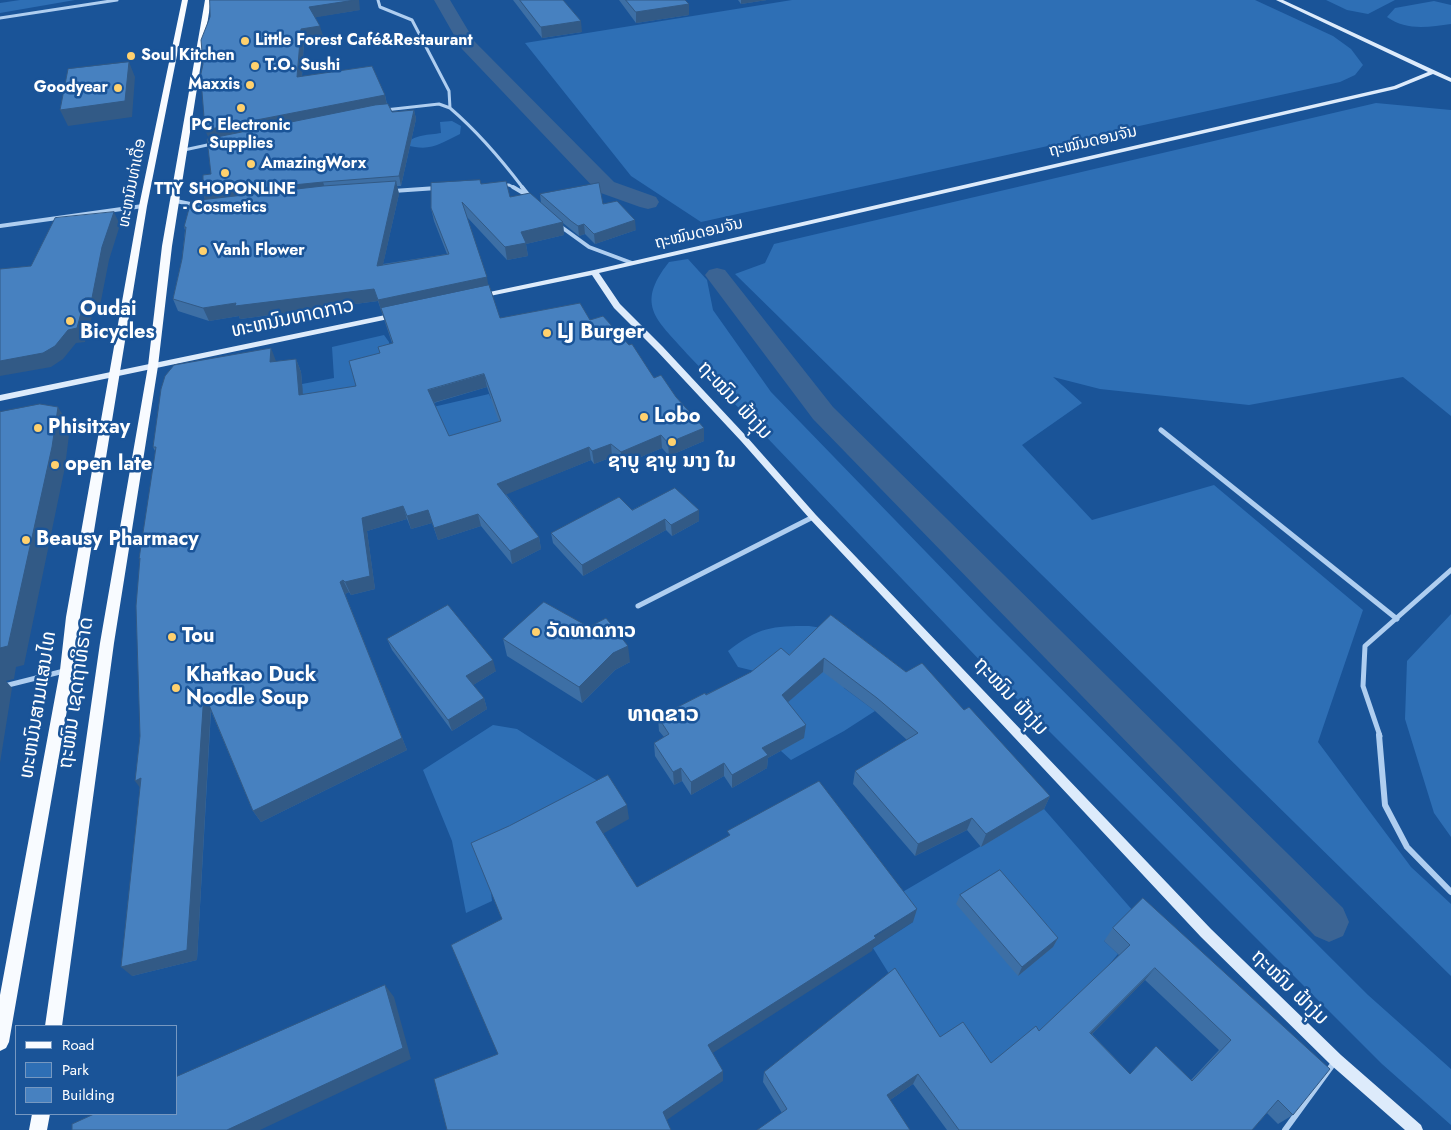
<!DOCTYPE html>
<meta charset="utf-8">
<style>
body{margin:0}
#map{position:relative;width:1451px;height:1130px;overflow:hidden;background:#1a5498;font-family:Jost,sans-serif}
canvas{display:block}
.legend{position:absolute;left:15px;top:1025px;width:162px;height:90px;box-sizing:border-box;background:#1a5498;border:1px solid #7698c1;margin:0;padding:6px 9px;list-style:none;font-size:15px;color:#fff}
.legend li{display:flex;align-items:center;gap:10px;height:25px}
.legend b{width:25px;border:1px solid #7698c1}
</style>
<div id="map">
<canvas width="1451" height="1130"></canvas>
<ul class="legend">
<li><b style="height:6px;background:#f8fbff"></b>Road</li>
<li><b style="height:14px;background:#2e6fb5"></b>Park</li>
<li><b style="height:14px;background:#4781c0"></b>Building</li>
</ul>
</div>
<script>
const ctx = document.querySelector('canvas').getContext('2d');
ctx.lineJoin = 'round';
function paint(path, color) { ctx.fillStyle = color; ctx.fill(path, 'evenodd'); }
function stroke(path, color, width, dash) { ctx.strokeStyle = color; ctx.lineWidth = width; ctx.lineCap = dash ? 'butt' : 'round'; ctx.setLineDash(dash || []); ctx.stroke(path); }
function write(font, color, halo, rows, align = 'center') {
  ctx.font = font + ' Jost,"Noto Sans Lao",sans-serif'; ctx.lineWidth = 5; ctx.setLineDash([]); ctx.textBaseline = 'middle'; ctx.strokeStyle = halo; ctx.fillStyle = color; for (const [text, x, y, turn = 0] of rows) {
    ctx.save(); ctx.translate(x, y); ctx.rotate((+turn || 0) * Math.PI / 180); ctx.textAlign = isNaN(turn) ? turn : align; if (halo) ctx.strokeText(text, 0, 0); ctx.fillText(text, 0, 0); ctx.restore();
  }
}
const green = new Path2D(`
 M20 0H75L0 13V3Z
 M792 0H1255L1333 36 1351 49 1363 65 1355 75 1340 82 701 222 631 176 525 43Z
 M1326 0H1395L1368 14 1347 10Z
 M1434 1 1451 5V24C1429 27 1406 31 1387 17L1395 8Z
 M1376 103 1451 110V416L1403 377 1249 405 1100 389 1053 377 1082 403 1022 445 1092 520 1214 485 1363 610 1318 742 1411 867 1451 904V976L735 274 765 263 774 244Z
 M452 121 461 126 460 134C439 144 431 152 406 145 413 134 430 135 441 133L440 122Z
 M688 259 707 280 713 310 771 392 989 617 1368 995 1451 1069V1125L1382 1064 1011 693 690 357C659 321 633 307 669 262Z
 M384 335 389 342 390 357 357 389 304 402 302 384 334 378 332 347Z
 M489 394 491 399 541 419 443 441 433 407Z
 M1451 614V837L1434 813 1405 719 1407 661Z
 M809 626 829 629 844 688 875 711 844 731 791 760 781 751 786 704 808 684 738 667 728 651C759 627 772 626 809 626Z
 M493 725 517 729 610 789 477 857 491 892 492 901 466 913 452 841 423 770Z
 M1044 809 1134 912 1104 941 1118 954 1093 984 1047 1028 984 1073 935 1048 873 948 913 922 894 897Z`);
const canal = new Path2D(`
 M434 0H450L475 42 614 182 656 197 659 202 656 207 648 209 640 207 598 192 462 49Z
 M717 268 725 270 833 407 1343 908 1349 922 1343 936 1329 942 1315 936 813 419 705 275 709 270Z`);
const streetFar3 = new Path2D(`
 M378 0 380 7 412 20 449 91 450 108C478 132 501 159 523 188
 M0 18 117 0
 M385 110 439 104 450 108
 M184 150 212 144
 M500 185H509L515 188
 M432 188H437`);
const streetFar2 = new Path2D(`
 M513 187 525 194
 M522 187 530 197
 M393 191 437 188
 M176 201 195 205
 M0 226 143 206
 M560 226 589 247 632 263`);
const streetFar1 = new Path2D(`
 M1161 430 1397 619
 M638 606 813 517
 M0 687 64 671
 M1380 736 1363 686 1365 646 1451 570`);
const street = new Path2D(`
 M1379 735 1385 805 1407 847 1451 892
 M1285 1130 1336 1060`);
const secondary = new Path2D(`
 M1276 0H1283L1451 78V82L1433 74 1396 89 599 273 620 304 663 347 747 437 816 515 1211 929 1341 1055 1421 1125 1423 1130H1405L1331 1065 1201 937 810 519 741 441 657 351 614 308 592 275 480 298 476 296 480 294 594 270 1394 86 1428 72Z
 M395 313 399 315 398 317 0 401V395Z`);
const primary = new Path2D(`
 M182 0H188L147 206 80 617 74 670 9 1042 6 1048 0 1051V995L60 670 66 617 139 206Z
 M205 0H211L172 246 158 366 114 643 62 1026H45L100 643 148 366 162 246Z
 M32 1114H50L47 1130H29Z`);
const wall = new Path2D(`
 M513 0H563L582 32 542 38Z
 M619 0H685L689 15 636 23Z
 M738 0H767L741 4Z
 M360 10 315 17 323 36 304 40 302 77 385 95 387 104 392 112 414 110 416 119 401 186H397L399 194 383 264 447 254 434 221 431 208 481 184 510 197 541 203 540 194 603 204 636 230 595 244 585 234 579 236 563 223 564 235 526 244 528 256 507 260 467 217 488 286 500 318 590 320 676 397 704 428V441L669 456 662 448 622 465 612 457 594 464 591 460 506 494 539 537 541 549 512 564 481 526 438 540 432 523 411 529 407 519 367 531 375 589 351 595 349 592 345 594 407 750 261 822 253 811 211 711 197 960 132 976 140 788V736L155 451 153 447 276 361V362L296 359 301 372 303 394 356 386 380 353 392 343 378 301 240 319 239 316 209 321 178 311 173 299 182 259 185 230 184 227 205 199 203 194 211 174 203 64 210 17ZM487 387 499 422 449 436 434 403Z
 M632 510H699V521L672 536 666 530 583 576 553 543 551 533Z
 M831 615 906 672 964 710 1050 796 1044 809 981 847 967 830 915 856 853 784 855 771 907 740 875 711 823 672 788 702 804 738 768 758 767 768 732 788 724 776 691 795 682 781 674 785 655 756 654 743 664 737 659 731 658 717 789 655Z
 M387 639 496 671 473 685 484 698 487 709 452 731 392 650Z
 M503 639 630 662 615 670 582 703 507 656Z
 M960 895 1058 938 1053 947 1018 976 956 904Z
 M1143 898 1293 1115 1278 1124 1267 1113 1252 1130H947L913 1084 890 1100 782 1113 763 1082 764 1072 940 1037 991 1063 1039 1031 1119 955 1104 941 1113 928ZM1145 980 1219 1050 1191 1080 1130 1074 1092 1034Z`);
const shadedWall = new Path2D(`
 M355 0H359L360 10 312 18 309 7Z
 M741 0H767L741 4Z
 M689 4V15L636 23V12Z
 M581 21 582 32 542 38 541 27Z
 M320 26 323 36 304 40 301 89 297 77 301 29Z
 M129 62 135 77 132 117 68 126 60 110Z
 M385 95 387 106 210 141 205 130Z
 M414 110 416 119 401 186 399 176Z
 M396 181 399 194 380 278 377 266Z
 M323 182 326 191 207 204 203 194Z
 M114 212 120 225 109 260 99 311 93 312 85 342 76 343 63 359 51 367 0 376V361L85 298Z
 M635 220 636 230 595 244 594 234Z
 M563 222 564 235 526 244 528 256 507 260 505 247 521 232Z
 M584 224 585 234 579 236 578 226Z
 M487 277 489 290 382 313 378 300Z
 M374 289 378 301 240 319 239 316 209 321 203 308 236 303Z
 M271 348 276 361V375L270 362Z
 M296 359 301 372 304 408 299 395Z
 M484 374 487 387 432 403 428 390Z
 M58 407 70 427 65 467 24 665 16 667 14 679 6 681 12 688 0 763V649Z
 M704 428V441L669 456 668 443Z
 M661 435 662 448 622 465 621 452Z
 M611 444 612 457 594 464 592 451Z
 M589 447 591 460 500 497 497 484Z
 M403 506 407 519 367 531 375 589 351 595 345 582 362 518Z
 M428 510 432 523 411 529 407 516Z
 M699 510V521L672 536 671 525Z
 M478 514 481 526 438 540 434 528Z
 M665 519 666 530 583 576 582 565Z
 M539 537 541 549 512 564 510 551Z
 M343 580 349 592 345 594 407 750 261 822 253 811 340 582Z
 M628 646 630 662 615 670 582 703 579 687 613 653Z
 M824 658 823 672 781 708 782 695Z
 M493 660 496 671 470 687 466 676Z
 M204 693 211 705 197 960 132 976 121 967Z
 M484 698 487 709 452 731 448 720Z
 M806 725 804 738 768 758 767 768 732 788V775L762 748Z
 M724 763V776L691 795V782Z
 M681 768 682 781 674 785 673 772Z
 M141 778 144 793 135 781Z
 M1050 796 1044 809 981 847 986 834Z
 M627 805 629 819 599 836 596 822Z
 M972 818 967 830 915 856 918 844Z
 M917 909 913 922 873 948 872 951 708 1056V1045Z
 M1058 938 1053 947 1018 976 1022 967Z
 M1155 968 1145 980 1082 1044 1090 1033Z
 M385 985 394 997 411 1059 260 1130H227Z
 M723 1071V1081L664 1122 663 1112Z
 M918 1074 913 1084 883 1105 887 1095Z`);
const building = new Path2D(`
 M210 0H355L309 7 320 26 301 29 297 77 372 66 385 95 205 130 202 92 199 83 203 64 201 40 210 17Z
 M520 0H563L581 21 541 27Z
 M626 0H685L689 4 636 12Z
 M129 62 125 101 60 110 68 69Z
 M388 104 392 112 414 110 399 176 323 182 203 194V175L211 174 207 139 375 105Z
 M480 180 481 184 506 181 510 197 530 193 563 222 521 232 526 243 505 247 462 202 487 277 378 300 374 289 235 306 236 303 203 308 173 299 182 259 186 227H184L191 201 323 186 396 181 377 266 449 254 431 208V183Z
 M599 183 603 204 617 201 635 220 594 234 584 224 578 226 571 221 540 194Z
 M114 212 102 247 92 298H85L77 328 68 330 55 346 43 353 0 361V269L31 266 55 218Z
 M489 285 500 318 580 303 590 320 603 316 629 345 632 344 654 378 661 375 676 397 704 428 668 443 661 435 621 452 611 444 592 451 589 447 497 484 539 537 510 551 478 514 434 528 428 510 407 516 403 506 362 518 370 576 345 582 343 580 340 582 402 738 253 811 204 693 187 950 121 967 141 778 135 781 140 736 136 606 140 558 139 559 156 447H153L161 389 165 376 174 365 271 348 270 362 296 359 299 395 356 386 349 361 380 353 378 347 393 343 381 308ZM484 374 501 421 449 436 428 390Z
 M40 404 58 407 52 447 8 646 0 648V649V412Z
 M675 488 699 510 671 525 665 519 582 565 551 533 619 497 632 510Z
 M544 602 589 627 606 618 628 646 613 653 579 687 503 639Z
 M448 605 493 660 466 676 484 698 448 720 387 639Z
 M831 615 906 672 922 663 964 710 969 707 1050 796 986 834 972 818 918 844 855 771 918 733 877 698 824 658 782 695 806 725 762 748 768 755 732 775 724 763 691 782 681 768 673 772 654 743 669 734 658 717 705 693 706 695 751 672 781 648 789 655Z
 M608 775 627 805 596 822 637 887 730 835 727 831 819 781 917 909 874 936 876 938 708 1045 723 1071 663 1112 671 1130H447L434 1079 498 1054 451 945 502 919 471 843 509 826Z
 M1000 870 1058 938 1022 967 960 895Z
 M1143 898 1330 1069 1293 1115 1278 1100 1252 1130H959L918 1074 887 1095 910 1130H757L787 1109 764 1072 895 968 940 1037 963 1022 991 1063 1036 1026 1039 1031 1130 945 1113 928ZM1155 968 1231 1040 1192 1081 1156 1046 1130 1074 1090 1033Z
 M385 985 403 1048 227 1130H72V1124L94 1114H176V1077Z`);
const markers = [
 [245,41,5,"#ffd16e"],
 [131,56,5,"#ffd16e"],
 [255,66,5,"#ffd16e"],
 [250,85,5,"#ffd16e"],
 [118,88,5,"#ffd16e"],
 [241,108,5,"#ffd16e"],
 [251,164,5,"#ffd16e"],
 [225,173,5,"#ffd16e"],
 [203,251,5,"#ffd16e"],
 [70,321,5,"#ffd16e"],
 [547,333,5,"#ffd16e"],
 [644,417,5,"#ffd16e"],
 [38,428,5,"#ffd16e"],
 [672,442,5,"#ffd16e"],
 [55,465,5,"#ffd16e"],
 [26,540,5,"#ffd16e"],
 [536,632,5,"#ffd16e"],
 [172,637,5,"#ffd16e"],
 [176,688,5,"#ffd16e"]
];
const farPoinames = [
 ["Little Forest Café&Restaurant",255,41],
 ["Soul Kitchen",141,56],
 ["T.O. Sushi",265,66],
 ["Maxxis",240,85,"right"],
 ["Goodyear",108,88,"right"],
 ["PC Electronic",241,126,"center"],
 ["Supplies",241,144,"center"],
 ["AmazingWorx",261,164],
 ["TTY SHOPONLINE",225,190,"center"],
 ["- Cosmetics",225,208,"center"],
 ["Vanh Flower",213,251]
];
const farStreetnames = [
 ["ຖະໝົນດອນຈັນ",1093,142,-13],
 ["ທະຫນົນທ່າເດື່ອ",133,183,-79],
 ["ຖະໝົນດອນຈັນ",699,234,-13]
];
const poiNames = [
 ["Oudai",80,310],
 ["Bicycles",80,333],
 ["LJ Burger",557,333],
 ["Lobo",654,417],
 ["Phisitxay",48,428],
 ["ຊາບູ ຊາບູ ນາງ ໃນ",672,462,"center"],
 ["open late",65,465],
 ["Beausy Pharmacy",36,540],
 ["ວັດທາດກາວ",546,632],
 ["Tou",182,637],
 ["Khatkao Duck",186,676],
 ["Noodle Soup",186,699]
];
const streetNames = [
 ["ທະຫນົນທາດກາວ",293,319,-12],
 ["ຖະໝົນ ຟ້າງຸ່ມ",734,401,47],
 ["ຖະໜົນ ເຊດຖາທິຣາດ",77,693,-82],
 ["ຖະໝົນ ຟ້າງຸ່ມ",1010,697,47],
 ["ທະຫນົນສາມແສນໄທ",39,705,-81],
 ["ຖະໝົນ ຟ້າງຸ່ມ",1289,988,44]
];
const quarterNames = [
 ["ທາດຂາວ",663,716]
];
paint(green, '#2e6fb5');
paint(canal, '#3b6494');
stroke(streetFar3, '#afcef0', 3);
stroke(streetFar2, '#afcef0', 4);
stroke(streetFar1, '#afcef0', 5);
stroke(street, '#afcef0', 6);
paint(secondary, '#ddebfb');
paint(primary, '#f8fbff');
paint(wall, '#3d6fa5');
paint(shadedWall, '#325a86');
paint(building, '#4781c0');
stroke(building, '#325a86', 1);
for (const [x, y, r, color] of markers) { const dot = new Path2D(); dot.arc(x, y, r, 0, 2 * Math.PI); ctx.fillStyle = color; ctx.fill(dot); stroke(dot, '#1a5498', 2); }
write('bold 16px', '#fff', '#1a5498', farPoinames, 'left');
write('16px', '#fff', '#1a5498', farStreetnames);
write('bold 20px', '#fff', '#1a5498', poiNames, 'left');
write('20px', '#fff', '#1a5498', streetNames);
write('bold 22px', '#fff', '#1a5498', quarterNames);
</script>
